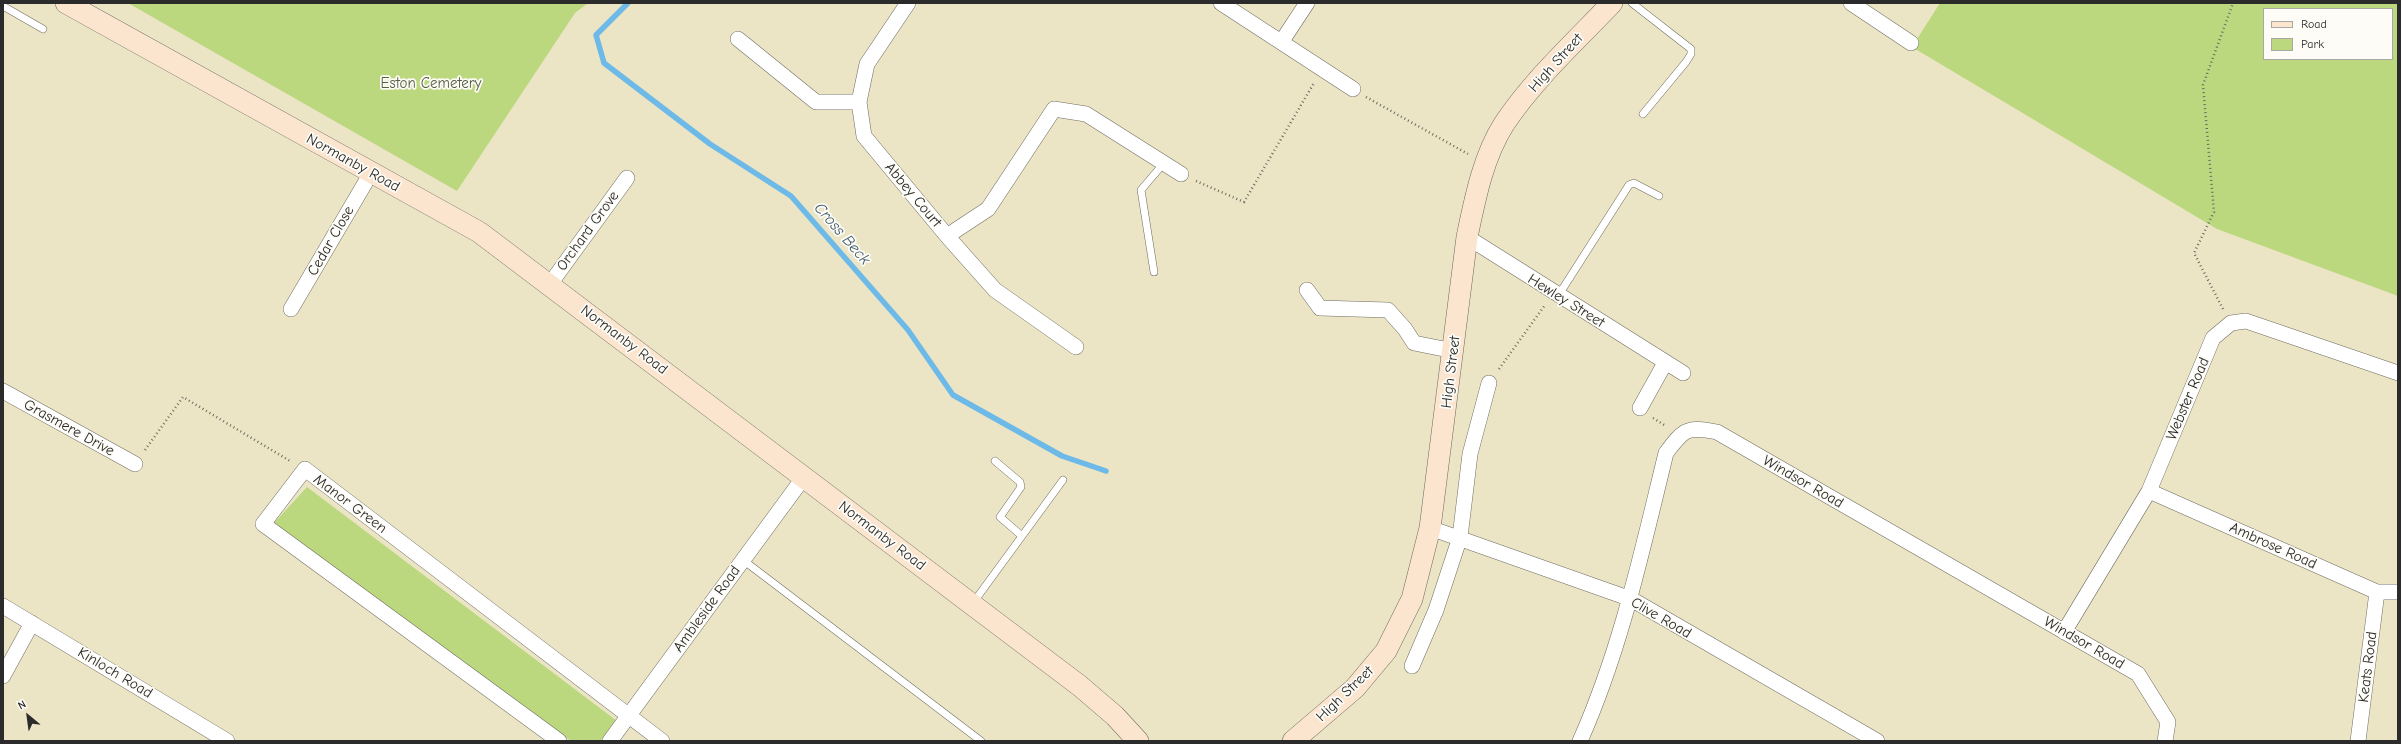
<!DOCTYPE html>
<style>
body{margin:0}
#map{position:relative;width:2401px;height:744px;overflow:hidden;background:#ebe5c6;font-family:"Comic Neue",sans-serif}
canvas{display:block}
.frame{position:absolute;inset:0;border:4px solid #2b2b2b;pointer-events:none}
.legend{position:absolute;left:2263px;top:8px;width:130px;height:52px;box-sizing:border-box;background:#fdfcf7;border:1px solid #a9a8a5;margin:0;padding:5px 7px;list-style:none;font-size:12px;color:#2b2b2b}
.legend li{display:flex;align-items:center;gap:8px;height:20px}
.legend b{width:20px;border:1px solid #a9a8a5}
.north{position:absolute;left:8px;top:696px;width:40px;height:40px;-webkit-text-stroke:3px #fdfcf7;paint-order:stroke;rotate:331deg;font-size:11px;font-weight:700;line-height:16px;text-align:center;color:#2b2b2b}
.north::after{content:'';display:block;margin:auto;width:14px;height:18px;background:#2b2b2b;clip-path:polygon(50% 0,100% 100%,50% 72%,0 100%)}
</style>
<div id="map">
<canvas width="2401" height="744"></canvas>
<div class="frame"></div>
<ul class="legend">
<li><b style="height:5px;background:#fbe5cf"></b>Road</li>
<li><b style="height:11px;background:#bbd87e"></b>Park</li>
</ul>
<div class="north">N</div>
</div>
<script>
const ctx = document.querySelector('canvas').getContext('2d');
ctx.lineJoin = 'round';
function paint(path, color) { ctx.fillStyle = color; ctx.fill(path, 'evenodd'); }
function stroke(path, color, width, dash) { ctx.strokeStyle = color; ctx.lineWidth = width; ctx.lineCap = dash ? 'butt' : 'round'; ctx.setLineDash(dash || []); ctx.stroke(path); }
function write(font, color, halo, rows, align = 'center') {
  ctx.font = font + ' "Comic Neue",sans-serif'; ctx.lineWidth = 3.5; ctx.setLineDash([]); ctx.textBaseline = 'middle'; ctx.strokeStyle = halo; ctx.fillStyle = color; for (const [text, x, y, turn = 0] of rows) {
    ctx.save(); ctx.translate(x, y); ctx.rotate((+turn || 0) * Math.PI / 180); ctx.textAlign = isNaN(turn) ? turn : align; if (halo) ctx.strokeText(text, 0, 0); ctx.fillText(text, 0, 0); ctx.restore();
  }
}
const green = new Path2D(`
 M128 3H588L575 13 457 191Z
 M1940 3H2398V296L2217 229 1912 47ZM2264 9H2392V59H2264Z
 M307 487 617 721 605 741H571L273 524Z`);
const stream = new Path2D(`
 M628 3 596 35 604 63 710 144 791 196 908 330 953 395 1062 456 1106 471`);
const path = new Path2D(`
 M1366 97 1468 154
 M1196 181 1244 202 1314 83
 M2223 309 2194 253 2214 212 2203 85 2233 3
 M1499 369 1545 305
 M1653 418 1666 426
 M145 450 183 397 290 461`);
const lane = new Path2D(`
 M1632 3 1691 49V54L1686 62 1643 114
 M3 6 43 29
 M1154 272 1141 190 1164 163
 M1558 296 1629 185 1634 183 1659 196
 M1022 536 1063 480
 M743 560 981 741
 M973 603 1022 536 1000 517 1021 487 1020 482 995 461`);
const street = new Path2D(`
 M908 3 867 64 859 102 864 136 947 236 988 209 1054 109 1086 114 1181 174
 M1221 3 1353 89
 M1851 3 1911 43
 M738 39 816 102H859
 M1282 41 1307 3
 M947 236 995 290 1076 347
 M1467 237 1683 373
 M550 284 627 178
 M1307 290 1320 308 1388 310 1405 329 1414 343 1454 351
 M291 309 371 173
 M3 391 135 464
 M1640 408 1665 363
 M2149 491 2377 592H2398
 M1430 528 1631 599 1877 741
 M3 606 227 741
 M2064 632 2149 491 2213 338 2231 323 2246 321 2398 373
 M1412 666 1436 610 1460 537 1470 454 1489 383
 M3 676 32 623
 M559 741 263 524 305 469 662 741
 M610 741 804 477
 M1580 741C1621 649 1642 551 1666 453 1684 429 1687 426 1717 432L2138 674 2168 722 2165 741
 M2358 741 2377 592`);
const secondary = new Path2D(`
 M66 3 479 232 1080 686 1115 716 1138 741
 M1293 741 1355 688 1386 651 1412 599 1430 528 1467 237C1475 199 1483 157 1504 124 1534 79 1575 42 1612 3`);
const streetNames = [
 ["High Street",1556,63,-48],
 ["Normanby Road",353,163,29],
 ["Abbey Court",913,195,50],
 ["Orchard Grove",588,231,-54],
 ["Cedar Close",331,241,-60],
 ["Hewley Street",1566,301,32],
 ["Normanby Road",624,340,37],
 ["High Street",1451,372,-83],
 ["Webster Road",2188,399,-67],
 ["Grasmere Drive",69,428,29],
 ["Windsor Road",1803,482,30],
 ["Manor Green",350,504,37],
 ["Normanby Road",882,536,37],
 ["Ambrose Road",2273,546,24],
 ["Ambleside Road",707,609,-54],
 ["Clive Road",1661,618,30],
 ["Windsor Road",2084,643,30],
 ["Keats Road",2368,667,-83],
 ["Kinloch Road",115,673,31],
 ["High Street",1345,694,-44]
];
const parkNames = [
 ["Eston Cemetery",431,84]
];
const waterNames = [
 ["Cross Beck",842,234,49]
];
paint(green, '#bbd87e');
stroke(stream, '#6db9e7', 5.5);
stroke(lane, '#6e6c61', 8);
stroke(street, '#6e6c61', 16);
stroke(secondary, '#6e6c61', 22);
stroke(path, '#6e6c61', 2.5, [1, 3]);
stroke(lane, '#fff', 7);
stroke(street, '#fff', 15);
stroke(secondary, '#fbe5cf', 21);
write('15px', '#2b2b2b', '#fdfcf7', streetNames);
write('15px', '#565f44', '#fdfcf7', parkNames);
write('italic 16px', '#425d6d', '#fdfcf7', waterNames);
</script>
